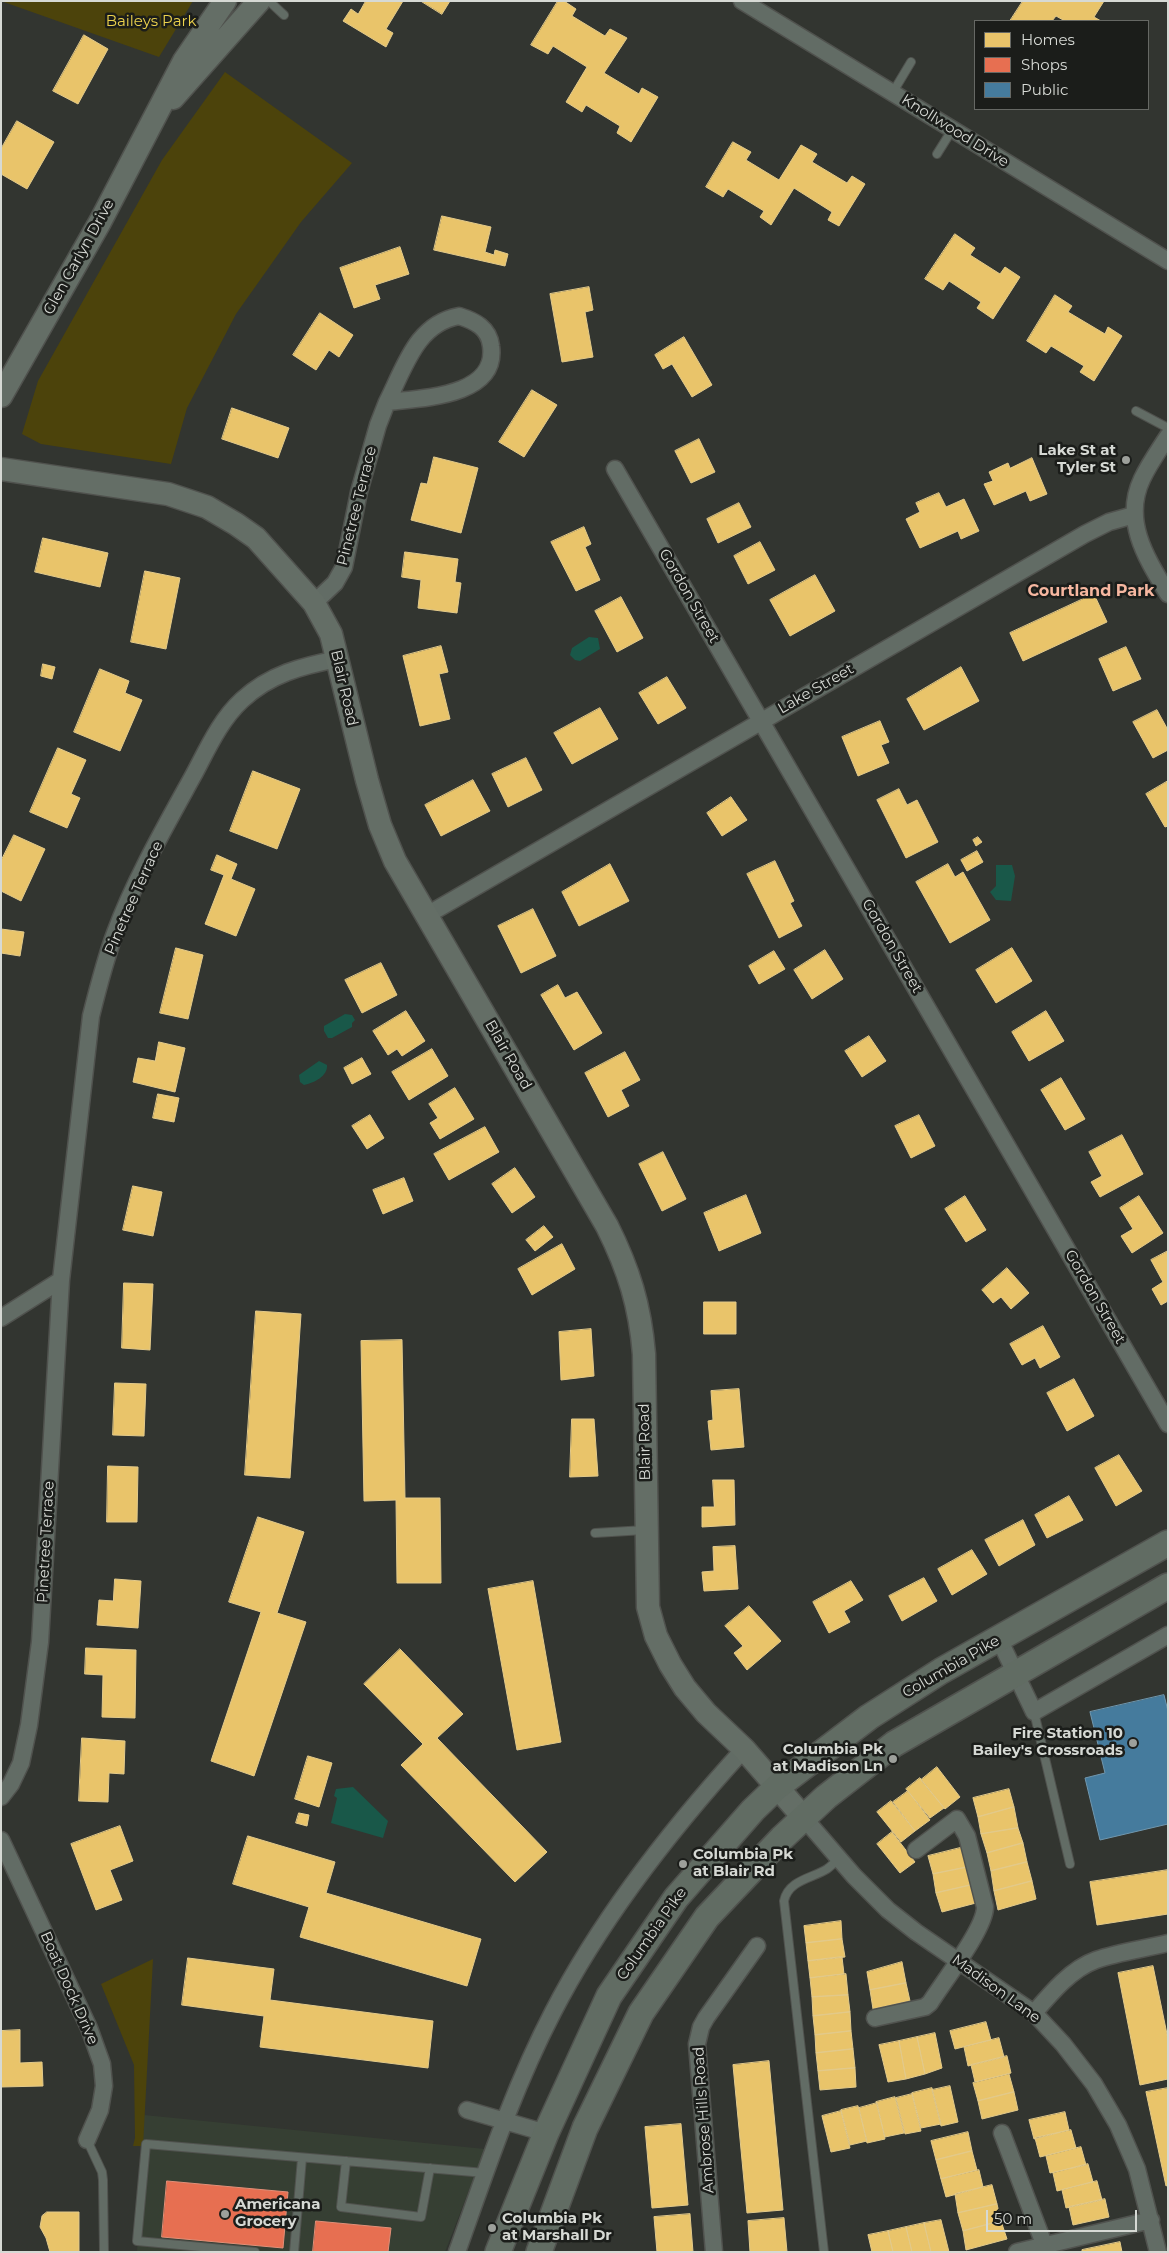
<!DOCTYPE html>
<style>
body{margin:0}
#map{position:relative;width:1169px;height:2253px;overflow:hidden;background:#323530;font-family:Montserrat,sans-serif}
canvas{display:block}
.frame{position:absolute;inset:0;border:2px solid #d6d9d4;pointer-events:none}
.legend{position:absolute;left:974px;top:20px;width:175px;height:90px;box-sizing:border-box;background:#1b1d1a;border:1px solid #666864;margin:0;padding:6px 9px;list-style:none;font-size:15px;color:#d6d9d4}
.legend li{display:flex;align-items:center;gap:10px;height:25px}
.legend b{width:25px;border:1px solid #666864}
.scale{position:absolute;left:986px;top:2210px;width:151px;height:22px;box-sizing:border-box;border:2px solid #d6d9d4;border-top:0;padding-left:6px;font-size:15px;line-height:18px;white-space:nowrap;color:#d6d9d4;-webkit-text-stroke:4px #1b1d1a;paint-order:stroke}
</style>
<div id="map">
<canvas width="1169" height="2253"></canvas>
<div class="frame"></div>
<ul class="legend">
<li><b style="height:14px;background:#e9c46a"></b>Homes</li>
<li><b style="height:14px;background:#e76f51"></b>Shops</li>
<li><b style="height:14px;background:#457b9d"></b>Public</li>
</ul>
<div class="scale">50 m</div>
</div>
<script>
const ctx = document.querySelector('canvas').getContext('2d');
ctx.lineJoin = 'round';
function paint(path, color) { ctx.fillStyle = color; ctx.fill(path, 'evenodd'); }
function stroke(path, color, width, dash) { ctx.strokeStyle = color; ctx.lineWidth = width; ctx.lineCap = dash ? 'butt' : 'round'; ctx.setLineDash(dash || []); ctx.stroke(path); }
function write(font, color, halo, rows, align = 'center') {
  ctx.font = font + ' Montserrat,sans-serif'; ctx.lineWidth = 5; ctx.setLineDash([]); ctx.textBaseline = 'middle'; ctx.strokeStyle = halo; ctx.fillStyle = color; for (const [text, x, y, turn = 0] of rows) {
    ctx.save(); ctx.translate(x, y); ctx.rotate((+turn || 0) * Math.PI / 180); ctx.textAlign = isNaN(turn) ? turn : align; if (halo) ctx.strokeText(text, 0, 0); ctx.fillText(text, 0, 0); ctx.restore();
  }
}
const built = new Path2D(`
 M144 2115 485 2149 445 2252H137Z`);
const green = new Path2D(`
 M1 1H193L159 57Z
 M225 72 352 163 301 222 236 314 187 408 171 464 41 444 22 434 38 381 162 160Z
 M153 1959 143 2146H133L135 2138 134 2065 101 1984Z`);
const water = new Path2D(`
 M589 637 598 638 600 649 580 661 575 660 570 655 572 648Z
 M996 865H1012L1015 876 1011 901 996 900 990 892 996 886Z
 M345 1014 352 1015 355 1020 352 1023V1027L332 1038H328L324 1031V1026Z
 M319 1061 327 1065C328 1076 314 1083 304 1085L300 1082 299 1075Z
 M353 1787 388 1821 383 1838 331 1823 337 1798 334 1796 336 1789Z`);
const homes = new Path2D(`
 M366 1H403L386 29 393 33 386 47 343 21 351 9 358 14Z
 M421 1H450L442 14Z
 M558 1H564L576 9 572 16 605 36 610 29 627 38 604 73 639 94 642 88 658 97 631 142 617 133 620 126 586 105 582 112 566 102 587 67 553 46 548 54 531 45Z
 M1023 1H1104L1094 17 1101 21H1065L1056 16 1052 21H1010Z
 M84 35 108 49 78 104 53 91Z
 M17 121 54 142 27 189 1 174V149Z
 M733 142 751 152 746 160 779 180 801 145 817 154 812 162 847 183 852 176 865 184 839 226 828 220 832 212 794 188 771 225 760 217 764 211 728 189 723 197 706 187Z
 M442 216 491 227 485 252 494 255 495 250 508 254 505 266 434 250Z
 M955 234 975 248 970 255 1000 274 1005 267 1020 277 993 319 977 308 981 302 949 281 943 290 925 279Z
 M400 247 409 274 375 285 380 299 354 308 340 268Z
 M589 287 593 310 585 312 593 357 562 362 550 294Z
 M1055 295 1072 306 1068 312 1105 334 1108 327 1122 336 1094 381 1080 372 1084 366 1051 346 1046 353 1027 341Z
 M320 313 353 335 339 357 329 350 316 370 293 355Z
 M684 337 712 385 692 397 672 364 663 369 655 355Z
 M532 390 557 405 524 457 499 442Z
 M232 408 289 428 278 458 222 439Z
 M699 439 715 472 691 483 675 451Z
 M434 457 478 468 461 533 411 520 421 483 427 484Z
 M1032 458 1047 494 1030 501 1026 491 994 505 984 484 993 481 989 472 1008 463 1010 468Z
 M939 493 946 507 964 499 979 531 961 539 958 531 920 548 906 519 920 512 916 503Z
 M739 503 751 527 718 543 707 519Z
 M584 527 591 544 585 547 600 580 576 591 551 542Z
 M43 538 108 553 100 587 35 572Z
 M760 542 775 570 748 584 734 556Z
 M405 552 458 559 455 582 461 583 457 613 418 608 421 580 402 577Z
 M145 571 180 578 166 649 131 642Z
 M815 575 835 611 790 636 770 600Z
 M1094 594 1107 622 1023 661 1010 633Z
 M621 597 643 638 617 652 595 611Z
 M441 646 448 672 439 674 450 719 420 726 403 656Z
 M1126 647 1141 679 1113 691 1099 659Z
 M43 664 55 667 52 679 41 676Z
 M961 667 979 701 924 730 907 699Z
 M100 669 129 681 125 693 142 700 120 751 74 732Z
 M667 677 686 708 658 724 639 693Z
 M600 708 618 739 572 764 554 733Z
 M1157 710 1168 730V750L1153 758 1133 722Z
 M880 721 889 742 881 745 889 763 858 776 842 737Z
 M58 748 86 760 71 794 80 798 67 828 30 812Z
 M526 758 542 790 508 807 492 774Z
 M253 771 300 789 277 849 230 831Z
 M473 780 490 811 441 836 425 805Z
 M1168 781V826L1165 827 1146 794Z
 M899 789 907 805 917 800 938 842 906 858 877 800Z
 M731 797 747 820 722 836 707 813Z
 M14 835 45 849 21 901 1 891V861Z
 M978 837 982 842 976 846 973 840Z
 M977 851 983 862 967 871 961 860Z
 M217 855 237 864 231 879 255 889 236 936 205 924 224 875 211 870Z
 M775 861 794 901 790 903 802 926 779 938 747 874Z
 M610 864 629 901 579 926 562 892Z
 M948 864 955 877 963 872 990 920 950 943 916 882Z
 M533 909 556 956 521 973 498 926Z
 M1 929 24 932 20 956 1 953Z
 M176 948 203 955 188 1019 160 1013Z
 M1012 948 1032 981 996 1003 976 970Z
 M825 950 843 979 812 999 794 970Z
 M774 951 785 969 759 984 749 966Z
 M381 963 397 995 362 1013 345 980Z
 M558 985 565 998 577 992 602 1033 574 1050 541 995Z
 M406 1011 425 1041 402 1056 397 1049 388 1055 373 1031Z
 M1046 1011 1064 1041 1029 1061 1012 1032Z
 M869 1036 886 1061 862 1077 845 1051Z
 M159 1042 185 1048 175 1092 133 1082 138 1058 155 1061Z
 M432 1049 448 1076 409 1100 392 1072Z
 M625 1052 640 1080 621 1090 629 1106 608 1117 585 1073Z
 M362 1058 371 1074 352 1084 344 1068Z
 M1061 1078 1085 1119 1065 1130 1041 1090Z
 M455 1088 474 1119 440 1139 430 1123 438 1118 429 1104Z
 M158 1094 179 1098 174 1122 153 1118Z
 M370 1115 384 1138 367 1149 352 1126Z
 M919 1115 935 1146 911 1158 895 1126Z
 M485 1127 499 1152 449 1180 434 1154Z
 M1122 1135 1143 1174 1100 1197 1091 1182 1102 1176 1089 1152Z
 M663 1152 686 1199 662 1211 639 1164Z
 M515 1168 535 1197 512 1213 492 1184Z
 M404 1178 413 1201 383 1214 373 1190Z
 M133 1186 162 1192 153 1236 123 1230Z
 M746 1195 761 1233 719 1251 704 1213Z
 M965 1196 986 1230 966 1242 945 1209Z
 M1139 1196 1163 1233 1132 1253 1121 1236 1133 1229 1120 1208Z
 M544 1226 553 1237 535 1251 526 1240Z
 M562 1244 575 1269 532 1295 518 1269Z
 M1168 1251V1301L1161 1305 1152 1289 1163 1282 1151 1260Z
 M1007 1268 1029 1293 1011 1309 1001 1297 993 1303 982 1290Z
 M124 1283 153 1284 150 1350 122 1348Z
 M704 1302H736V1334H704Z
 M256 1311 301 1314 290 1478 245 1475Z
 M1043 1326 1060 1357 1040 1368 1035 1358 1022 1365 1010 1344Z
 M591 1329 594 1376 561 1380 559 1332Z
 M402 1340 405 1498H440L441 1583H397L396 1500 364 1501 361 1341Z
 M1074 1379 1094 1416 1067 1431 1047 1393Z
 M115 1383 146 1384 144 1436 113 1435Z
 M739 1389 744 1447 711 1450 708 1421 713 1420 711 1391Z
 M572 1419H594L598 1476 570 1477Z
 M1119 1455 1142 1491 1116 1506 1095 1468Z
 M108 1466 138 1467 137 1522H107Z
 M713 1480H734L735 1525 702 1527V1507H714Z
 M1069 1496 1083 1520 1047 1538 1035 1515Z
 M258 1517 304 1532 277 1613 306 1622 254 1776 211 1761 261 1612 229 1602Z
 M1023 1520 1035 1545 999 1566 985 1540Z
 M735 1546 738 1589 704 1591 702 1572 714 1571 713 1547Z
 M972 1550 987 1574 952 1595 938 1569Z
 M924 1578 937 1601 902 1621 889 1596Z
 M115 1579 141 1581 138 1628 97 1625 99 1600 113 1601Z
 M533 1581 561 1742 517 1750 488 1589Z
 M851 1581 863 1600 844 1611 850 1622 829 1633 813 1602Z
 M749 1606 781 1641 747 1670 734 1653 743 1646 725 1626Z
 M86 1648 136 1650 135 1718 102 1717 103 1675 85 1674Z
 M400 1649 463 1714 437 1738 547 1852 515 1882 401 1765 423 1744 364 1684Z
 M82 1738 125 1741 124 1774 109 1773 108 1802 79 1801Z
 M308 1756 332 1763 319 1807 295 1799Z
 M937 1767 960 1797 945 1809 921 1780Z
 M920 1778 944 1808 930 1818 906 1789Z
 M1009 1789 1014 1807 978 1817 973 1798Z
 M908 1791 930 1820 915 1831 893 1802Z
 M891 1801 915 1831 901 1842 877 1812Z
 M1014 1807 1018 1828 981 1834 978 1817Z
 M299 1813 309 1815 307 1826 296 1823Z
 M120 1826 133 1861 110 1870 122 1900 96 1910 71 1844Z
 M1018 1828 1023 1843 987 1853 981 1834Z
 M892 1832 915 1862 900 1873 877 1844Z
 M248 1836 335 1862 326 1893 481 1939 467 1986 300 1937 309 1907 233 1884Z
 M1023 1843 1027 1862 991 1871 987 1853Z
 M964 1847 968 1867 933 1874 928 1856Z
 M1027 1862 1032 1881 994 1891 991 1871Z
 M968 1867 971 1885 936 1893 933 1874Z
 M1168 1870V1914L1097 1925 1090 1882Z
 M1032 1881 1036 1899 998 1910 994 1891Z
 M971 1885 976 1903 942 1912 936 1893Z
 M841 1921 842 1939 806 1943 804 1926Z
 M842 1939 845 1957 808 1961 806 1943Z
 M842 1957 844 1974 810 1978 808 1961Z
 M188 1958 274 1969 270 2000 433 2021 428 2068 260 2047 264 2016 182 2005Z
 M902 1962 906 1983 870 1990 867 1972Z
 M1153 1966 1168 2039V2079L1140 2085 1118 1973Z
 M846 1974 848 1995 812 1997 810 1978Z
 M906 1983 910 2001 873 2009 870 1990Z
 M848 1995 850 2012 813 2016 812 1997Z
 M850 2012 851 2031 815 2035 813 2016Z
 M986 2022 991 2040 955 2049 950 2031Z
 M20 2030V2063L42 2062 43 2086 1 2087V2031Z
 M851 2031 853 2049 816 2053 815 2035Z
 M935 2033 942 2068 925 2074 917 2037Z
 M917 2037 925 2074 906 2079 899 2041Z
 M999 2038 1004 2057 968 2066 964 2047Z
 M899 2041 906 2079 888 2082 879 2045Z
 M853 2049 855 2068 818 2071 816 2053Z
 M1007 2056 1011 2073 975 2082 971 2065Z
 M769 2061 783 2210 747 2213 733 2065Z
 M855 2068 856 2087 820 2090 818 2071Z
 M1009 2074 1014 2092 978 2101 973 2083Z
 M950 2086 958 2122 941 2126 932 2090Z
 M932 2088 941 2124 921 2128 912 2093Z
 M1168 2088V2185L1166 2186 1146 2092Z
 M1014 2092 1018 2110 982 2119 978 2101Z
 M912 2094 921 2131 905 2134 896 2098Z
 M895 2097 904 2133 885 2137 876 2102Z
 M877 2103 885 2139 867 2143 859 2108Z
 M858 2106 867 2141 850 2145 841 2110Z
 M841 2111 850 2148 831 2152 822 2116Z
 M1065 2112 1069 2130 1034 2139 1029 2120Z
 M681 2124 688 2205 652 2208 645 2127Z
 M1071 2130 1076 2148 1040 2157 1035 2138Z
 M968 2132 972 2151 936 2160 931 2141Z
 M1081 2147 1086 2165 1050 2173 1046 2156Z
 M972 2151 977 2170 941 2179 936 2160Z
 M1088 2164 1093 2182 1057 2191 1053 2173Z
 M979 2170 983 2187 946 2197 941 2179Z
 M1097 2181 1102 2200 1066 2208 1062 2190Z
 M992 2185 997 2204 958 2213 955 2194Z
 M1105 2199 1109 2217 1073 2225 1069 2207Z
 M997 2204 1001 2221 963 2231 958 2213Z
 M47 2212H79V2252H50L46 2238 40 2227 42 2216Z
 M690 2214 693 2252H657L654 2217Z
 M784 2218 787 2252H750L748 2221Z
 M941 2220 949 2252H931L924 2223Z
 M1001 2221 1007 2239 966 2250 963 2231Z
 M924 2223 931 2252H912L906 2227Z
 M906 2227 912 2252H893L888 2231Z
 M888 2231 893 2252H872L868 2235Z
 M1120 2242 1122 2252H1082V2250Z`);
const shops = new Path2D(`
 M167 2181 288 2192 283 2248 162 2237Z
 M316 2221 391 2228 388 2252H313Z`);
const public = new Path2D(`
 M1164 1695 1168 1711V1824L1100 1840 1085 1778 1105 1773 1090 1712Z`);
const lane = new Path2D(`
 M269 1 284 15
 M893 92 911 62
 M937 154 952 130
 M1136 411 1168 428
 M595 1533 645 1530
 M1034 1712 1070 1864
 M87 2140 102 2172 103 2180 104 2252
 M346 2161 341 2207 421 2217 430 2168
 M255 2252 137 2241 146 2144 485 2173
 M294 2252 302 2158
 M824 2252 784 1901C788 1880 813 1878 827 1869 831 1866 835 1862 839 1859`);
const street = new Path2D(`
 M742 1 1168 261
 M459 316C475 321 489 328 491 346 498 397 421 398 387 402 405 367 416 324 459 316Z
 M1168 436C1159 450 1149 464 1142 479 1122 521 1147 559 1168 594
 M615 469 1168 1424
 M314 603 335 583 344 567 359 492 378 425 387 402
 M427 915 1085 534 1109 522 1134 515
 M1 1318 61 1280
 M999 1639 1034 1712 1168 1635
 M1 1797 11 1784 21 1763 29 1725 40 1642 61 1280 91 1016C98 988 105 960 115 933 134 881 166 825 193 776 207 750 220 720 242 700 270 674 302 666 338 659
 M804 1818 854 1876 888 1910 916 1932 1034 2013 1063 2044 1094 2084 1118 2125 1137 2169 1158 2252
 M1 1840 89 2028 102 2064 104 2086 100 2110 87 2140
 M1034 2013C1051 1993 1071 1969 1096 1960 1119 1952 1144 1949 1168 1943
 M875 2018 925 2007 930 2003C943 1982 985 1929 985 1907L967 1836 957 1819 916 1850
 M467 2110 546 2133
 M1002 2133 1047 2252
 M457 2252C486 2171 513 2089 553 2012 602 1917 672 1828 744 1749
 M714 2252 697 2044 701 2027 706 2018 757 1946
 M1017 2252 1151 2220`);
const secondary = new Path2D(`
 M173 98 259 1
 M1 396 100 222 184 61 225 1
 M1 469 168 494 207 507 236 524 256 538 314 603 331 634 367 780 380 825 395 861 607 1226C629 1270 640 1306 644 1354L648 1607 656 1636 670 1664 685 1688 706 1713 744 1749 804 1818`);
const primary = new Path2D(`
 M498 2252 546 2133 609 1996 676 1898 753 1810 777 1787 869 1717 941 1671 1168 1543
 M539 2252 585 2128 641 2013 707 1917 782 1838 826 1797 894 1744 1168 1586`);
const markers = [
 [1126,460,5,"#9da09b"],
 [1133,1743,5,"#9da09b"],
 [893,1759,5,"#9da09b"],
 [683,1864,5,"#9da09b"],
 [225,2214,5,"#9da09b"],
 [492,2228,5,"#9da09b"]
];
const parkNames = [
 ["Baileys Park",151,22]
];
const streetNames = [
 ["Knollwood Drive",955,131,32],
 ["Glen Carlyn Drive",79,257,-61],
 ["Pinetree Terrace",357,506,-76],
 ["Gordon Street",689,596,60],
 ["Blair Road",344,688,77],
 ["Lake Street",816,689,-30],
 ["Pinetree Terrace",134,898,-66],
 ["Gordon Street",892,946,60],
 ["Blair Road",508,1055,60],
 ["Gordon Street",1095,1297,60],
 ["Blair Road",645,1442,-91],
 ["Pinetree Terrace",46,1542,-87],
 ["Columbia Pike",951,1667,-30],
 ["Columbia Pike",652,1934,-55],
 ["Boat Dock Drive",69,1988,66],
 ["Madison Lane",996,1989,36],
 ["Ambrose Hills Road",704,2120,-94]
];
const poiNames = [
 ["Lake St at",1116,451],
 ["Tyler St",1116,468],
 ["Fire Station 10",1123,1734],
 ["Bailey's Crossroads",1123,1751],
 ["Columbia Pk",883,1750],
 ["at Madison Ln",883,1767],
 ["Columbia Pk",693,1855,"left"],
 ["at Blair Rd",693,1872,"left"],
 ["Americana",235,2205,"left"],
 ["Grocery",235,2222,"left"],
 ["Columbia Pk",502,2219,"left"],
 ["at Marshall Dr",502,2236,"left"]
];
const neighbourhoodNames = [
 ["Courtland Park",1091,591]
];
paint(built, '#363f33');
paint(green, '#4c430b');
paint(water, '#195849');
paint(homes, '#e9c46a');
stroke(homes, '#e3ca8a', 1);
paint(shops, '#e76f51');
stroke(shops, '#e28f78', 1);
paint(public, '#457b9d');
stroke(public, '#7097ae', 1);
stroke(lane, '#50524e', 10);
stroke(street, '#50524e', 19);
stroke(secondary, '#50524e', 25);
stroke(primary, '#50524e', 28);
stroke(lane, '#626c65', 8);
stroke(street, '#626c65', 16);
stroke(secondary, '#646e66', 22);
stroke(primary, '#616c63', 25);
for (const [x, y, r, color] of markers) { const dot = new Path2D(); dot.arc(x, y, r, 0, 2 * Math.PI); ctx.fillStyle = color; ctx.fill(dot); stroke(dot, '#1b1d1a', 2); }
write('15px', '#edd34d', '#1b1d1a', parkNames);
write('15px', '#d6d9d4', '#1b1d1a', streetNames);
write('bold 15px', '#d6d9d4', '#1b1d1a', poiNames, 'right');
write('bold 16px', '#f6b7a0', '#1b1d1a', neighbourhoodNames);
</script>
